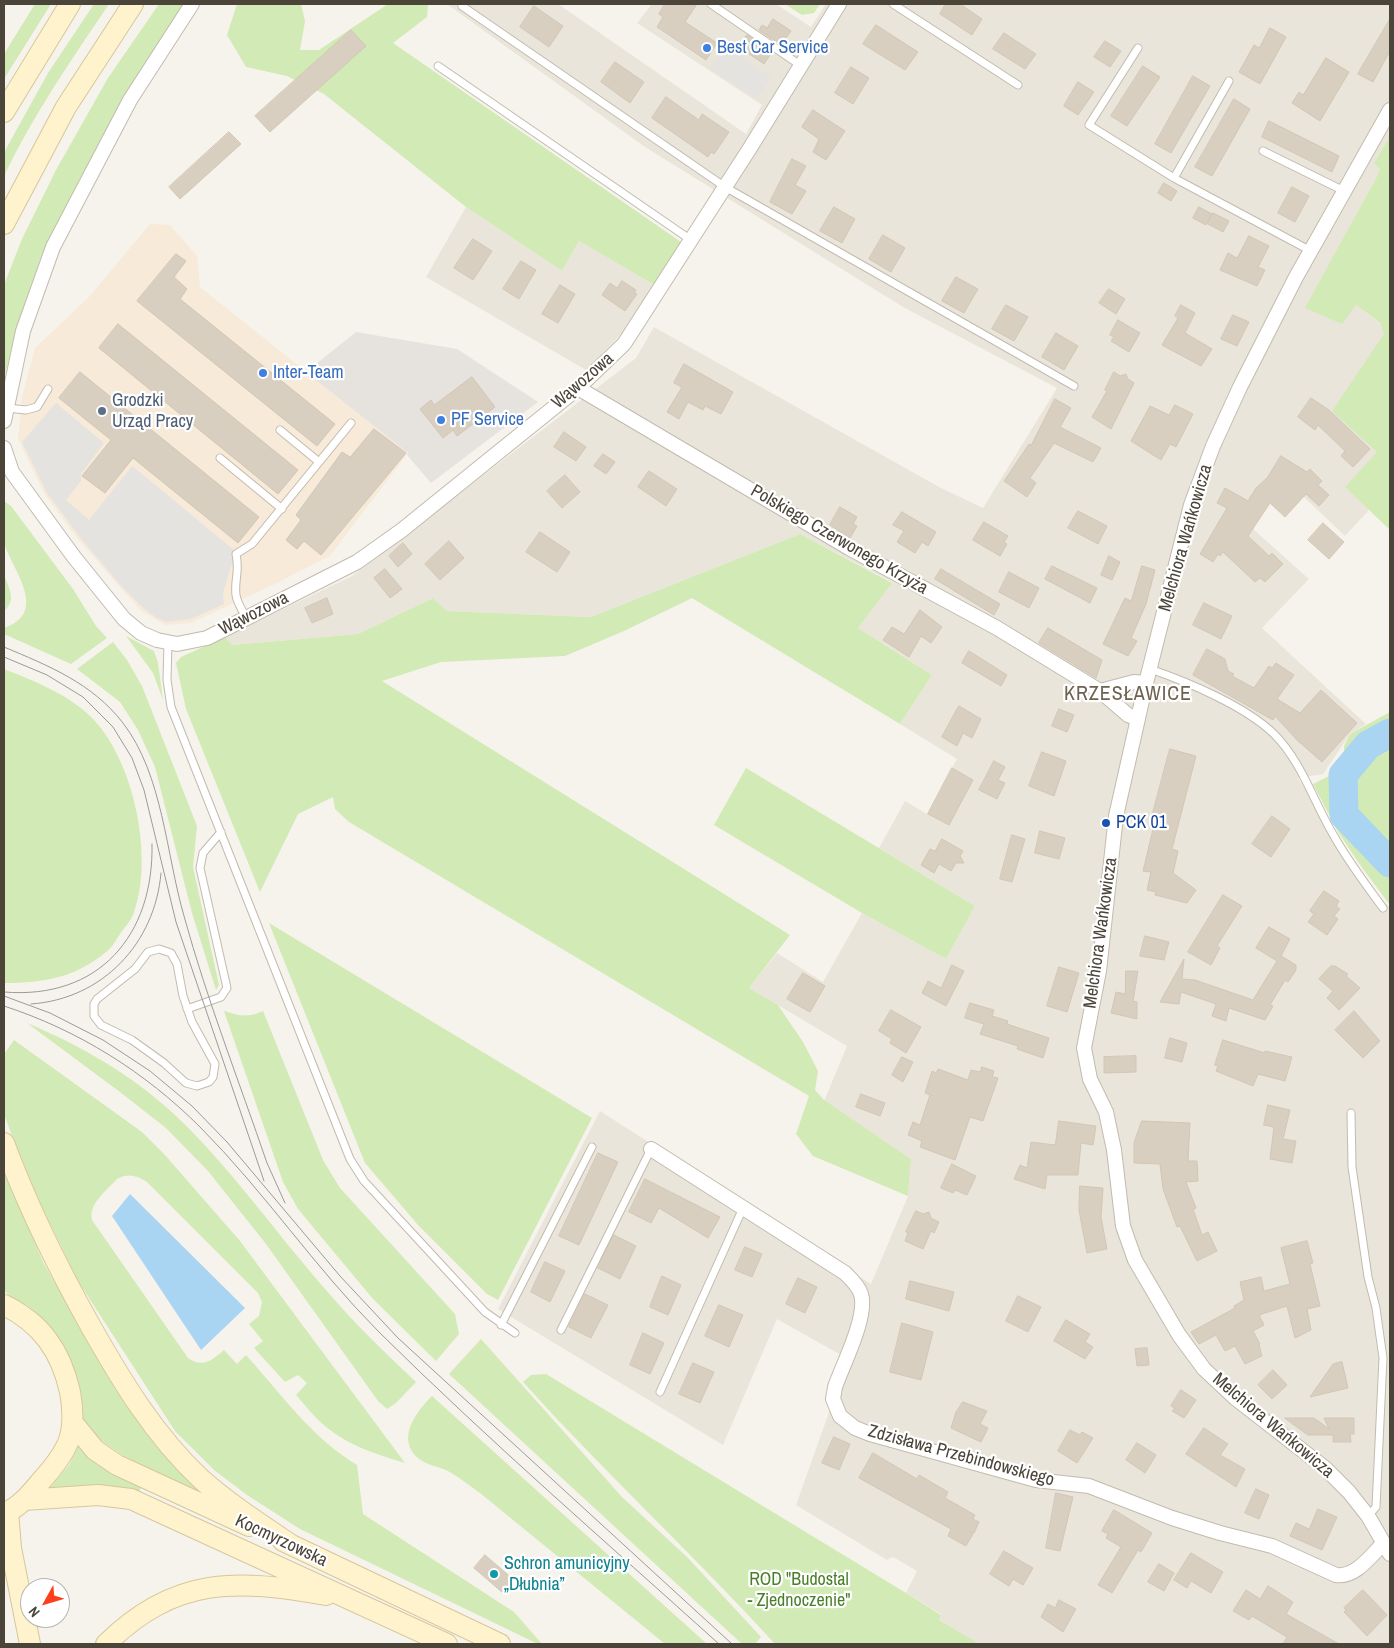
<!DOCTYPE html>
<meta charset="utf-8">
<style>
body{margin:0}
#map{position:relative;width:1394px;height:1648px;overflow:hidden;background:#f6f3ec;font-family:"Archivo Narrow",sans-serif}
canvas{display:block}
.frame{position:absolute;inset:0;border:5px solid #4b4439;pointer-events:none}
.north{position:absolute;left:20px;top:1578px;width:50px;height:50px;box-sizing:border-box;background:#fff;border:1px solid #b7b4b0;border-radius:50%;rotate:231deg;font-size:14px;font-weight:700;line-height:20px;text-align:center;color:#4b4439}
.north::after{content:'';display:block;margin:auto;width:18px;height:22px;background:#fc3f1d;clip-path:polygon(50% 0,100% 100%,50% 72%,0 100%)}
</style>
<div id="map">
<canvas width="1394" height="1648"></canvas>
<div class="frame"></div>
<div class="north">N</div>
</div>
<script>
const ctx = document.querySelector('canvas').getContext('2d');
ctx.lineJoin = 'round';
function paint(path, color) { ctx.fillStyle = color; ctx.fill(path, 'evenodd'); }
function stroke(path, color, width, dash) { ctx.strokeStyle = color; ctx.lineWidth = width; ctx.lineCap = dash ? 'butt' : 'round'; ctx.setLineDash(dash || []); ctx.stroke(path); }
function write(font, color, halo, rows, align = 'center') {
  ctx.font = font + ' "Archivo Narrow",sans-serif'; ctx.lineWidth = 4.5; ctx.setLineDash([]); ctx.textBaseline = 'middle'; ctx.strokeStyle = halo; ctx.fillStyle = color; for (const [text, x, y, turn = 0] of rows) {
    ctx.save(); ctx.translate(x, y); ctx.rotate((+turn || 0) * Math.PI / 180); ctx.textAlign = isNaN(turn) ? turn : align; if (halo) ctx.strokeText(text, 0, 0); ctx.fillText(text, 0, 0); ctx.restore();
  }
}
const residential = new Path2D(`
 M447 4H558L746 134 762 105 637 23 652 4H776L811 27 826 4H1390V136L1374 163 1380 170 1375 180 1306 308 1356 305 1387 329 1377 453 1346 487 1369 510 1345 536 1284 478 1253 529 1309 579 1262 628 1366 724 1350 734 1323 774 1298 778 1354 867 1390 908V1644H980L939 1620 941 1614 906 1593 917 1571 893 1557 887 1560 796 1505 848 1359 777 1319 723 1445 498 1309 600 1111 871 1284 908 1196 911 1159 824 1101 847 1046 749 988 777 953 823 982 862 913 946 959 975 906 879 848 905 801 927 814 957 759 900 724 932 675 858 628 892 582 800 534 591 617 447 611 433 598 358 634 231 645 225 637 352 576 636 358 654 327 939 487 983 508 1057 388 903 307 645 147Z
 M466 207 562 271 579 241 656 286 625 330 586 370 426 277Z`);
const commercial = new Path2D(`
 M150 224 170 225 197 256 200 287 408 453 330 556 275 584 191 623 165 625 141 611 78 539 45 495 18 439 22 397 35 348 88 298Z`);
const industrial = new Path2D(`
 M356 332 457 349 538 402 431 483 407 455 408 453 306 372Z`);
const green = new Path2D(`
 M35 4H51L4 79V54Z
 M94 4H109C72 59 33 115 4 176V153L7 147 48 73Z
 M159 4H184L127 93 77 184 40 259 17 327 4 379V285L22 239 56 170 108 78Z
 M237 4H301L305 21 300 50H319L388 4H428L427 17 393 43 681 242 656 286 579 241 562 271 466 207 324 94 287 76 246 67 227 35Z
 M785 4H820L814 13 802 15Z
 M1390 136V530L1345 487 1377 452 1332 411 1384 334 1380 323 1356 305 1342 324 1305 308 1375 180 1380 170 1374 163Z
 M4 501 11 506 73 589 96 626 107 638 71 664 4 634V628C50 613 12 569 4 543 1 531 4 513 4 501Z
 M800 534 892 583 858 628 932 675 900 724 692 598 624 631 565 656 441 662 382 681 790 935 749 988 778 1005 803 1042 818 1071 815 1090 824 1100 911 1159 908 1196 813 1156 796 1134 809 1096 349 822 335 809 333 797 298 814 260 892 186 709 176 663 181 657 225 637 232 645 358 634 433 598 447 611 591 617Z
 M4 575C9 588 17 600 4 611Z
 M126 636 154 651 158 663 163 700 153 673Z
 M113 642 127 660 142 686 197 826 193 867 219 985 216 990 192 913 155 767 138 730 120 702 77 669Z
 M4 669C34 681 66 693 90 716 134 758 155 859 133 915 130 922 124 928 120 934 116 940 112 948 106 952 75 978 43 983 4 983Z
 M1390 712V905L1363 869 1338 832 1313 784 1337 772 1344 760V746L1350 734Z
 M746 768 975 906 946 959 862 913 714 825Z
 M269 923 592 1118 498 1300 487 1294 418 1225 365 1163Z
 M224 1011C239 1016 248 1018 263 1011L323 1160 340 1188 455 1314 459 1334 436 1361 373 1299 298 1209 283 1182Z
 M27 1023C80 1045 132 1075 175 1115 231 1168 275 1232 326 1290 354 1323 385 1353 416 1382L396 1403 387 1409 378 1401 266 1244 208 1171 166 1128 120 1092Z
 M14 1040 142 1132 165 1155 240 1241 405 1463C376 1454 349 1446 325 1426 314 1417 305 1405 296 1395L307 1383 298 1375 285 1382 254 1348 263 1341 249 1324 259 1316 262 1302 258 1293 147 1182C136 1175 128 1173 117 1179 107 1190 88 1204 92 1220L188 1358C203 1368 211 1361 224 1350L237 1364 246 1355C281 1394 312 1438 357 1465L363 1514 514 1612 542 1644H538L300 1529 247 1495 214 1470 175 1431 78 1281 25 1172 4 1114V1054Z
 M4 1169 43 1262 80 1327 215 1502 124 1456 103 1442 82 1421C82 1378 66 1336 32 1309 24 1301 11 1300 4 1290Z
 M481 1339 622 1497 687 1557 761 1637 755 1644H742L449 1374Z
 M546 1374 906 1593 941 1615 939 1620 980 1644H775C693 1554 604 1472 523 1382L531 1375Z
 M432 1396 707 1644H665L480 1493C470 1486 459 1477 448 1471 439 1467 427 1465 419 1459 395 1439 416 1412 432 1396Z
 M79 1445 142 1485 139 1493C108 1487 80 1485 49 1489L69 1465Z`);
const parking = new Path2D(`
 M724 46 771 77 757 99 710 68Z
 M56 403 104 443 81 474V481L66 500 89 520 132 466 239 554 231 566 223 593 224 604 191 619 167 622 157 618 143 608 122 587 79 536 47 493 22 442Z`);
const water = new Path2D(`
 M130 1194 245 1308 201 1350 112 1216Z`);
const river = new Path2D(`
 M1390 733 1368 745 1343 775 1344 815 1390 863`);
const building = new Path2D(`
 M665 4H697L685 22 717 43 706 60 657 27 663 17 659 14Z
 M946 4H960L982 19 972 35 940 14Z
 M534 6 563 26 549 47 520 27Z
 M773 19 791 31 781 45 759 30 762 25 767 28Z
 M1390 19V51L1373 82 1358 74Z
 M876 25 918 52 905 70 863 44Z
 M1270 28 1286 37 1260 84 1239 72 1254 45 1259 48Z
 M351 30 366 46 270 132 255 116Z
 M1004 33 1036 54 1025 69 993 49Z
 M747 35 772 52 764 64 739 47Z
 M1105 41 1121 51 1110 67 1094 57Z
 M1326 58 1349 72 1320 121 1292 103 1299 92 1303 95Z
 M615 62 644 82 630 103 601 82Z
 M1143 66 1160 77 1127 126 1111 116Z
 M851 67 869 78 853 104 835 93Z
 M1193 76 1210 86 1171 153 1155 144Z
 M1078 82 1094 92 1078 115 1064 106Z
 M666 97 699 120 702 114 729 132 714 154 711 152 708 157 652 118Z
 M1234 99 1250 109 1212 176 1195 167Z
 M813 110 845 131 826 160 813 152 819 139 802 127Z
 M1269 121 1339 156 1332 172 1262 137Z
 M229 132 241 144 180 199 169 187Z
 M792 159 806 166 795 185 806 191 792 214 770 202Z
 M1164 183 1177 191 1171 201 1158 193Z
 M1292 187 1309 196 1295 222 1278 213Z
 M834 207 855 219 842 243 820 231Z
 M1199 207 1212 214 1206 225 1193 218Z
 M1213 213 1229 221 1223 232 1208 224Z
 M883 235 905 248 891 272 869 259Z
 M1249 236 1269 246 1258 267 1265 270 1257 286 1220 270 1228 253 1237 258Z
 M473 239 492 251 473 280 454 268Z
 M176 254 186 261 174 277 187 289 180 299 335 424 317 446 137 301Z
 M521 261 536 270 519 299 503 289Z
 M956 277 978 289 964 313 942 301Z
 M622 281 636 290 634 293 637 294 625 311 602 295 610 283 617 288Z
 M560 285 575 294 558 323 542 314Z
 M1109 289 1125 299 1116 314 1099 303Z
 M1006 305 1028 317 1014 341 992 329Z
 M1181 305 1195 313 1185 333 1212 349 1201 366 1162 345 1178 318 1175 316Z
 M1233 315 1249 322 1237 346 1221 339Z
 M1118 320 1140 333 1129 352 1111 341 1114 337 1110 335Z
 M118 324 298 470 278 494 99 348Z
 M1056 333 1078 346 1064 370 1042 357Z
 M684 364 733 392 721 414 705 406 703 410 688 402 679 419 667 412 682 387 674 383Z
 M80 372 259 517 238 543 133 458 105 493 82 476 111 440 59 398Z
 M1114 372 1120 376 1126 374 1128 379 1134 383 1111 429 1092 417 1107 391 1105 390Z
 M472 377 495 407 457 436 453 430 443 438 420 409 431 400 434 405Z
 M1311 398 1329 410 1370 449 1353 467 1341 456 1345 451 1318 425 1315 430 1298 417Z
 M1055 399 1071 408 1060 427 1101 448 1093 462 1054 443 1030 478 1036 483 1027 497 1004 481 1029 444 1031 445Z
 M1175 405 1193 414 1176 447 1170 444 1161 460 1131 441 1150 406 1169 415Z
 M374 429 406 453 321 555 304 541 297 549 286 540 301 520 296 515 342 452 350 457Z
 M564 432 586 447 576 461 554 447Z
 M603 454 615 462 606 474 594 466Z
 M1281 456 1307 472 1310 469 1322 481 1318 485 1329 495 1319 506 1306 494 1285 517 1270 503 1248 536 1269 556 1272 553 1283 564 1265 582 1260 578 1255 582 1223 552 1220 556 1218 554 1213 562 1200 554 1227 508 1217 503 1225 488 1248 501 1256 488 1267 478Z
 M649 471 677 489 666 506 638 487Z
 M565 475 580 492 562 508 547 491Z
 M840 507 857 517 853 524 857 526 850 538 830 525Z
 M1078 511 1107 526 1098 544 1068 528Z
 M902 512 936 532 928 546 922 542 915 553 897 542 904 531 893 525Z
 M984 522 1008 536 1004 542 1007 544 1000 556 973 540Z
 M1323 523 1344 542 1329 559 1308 540Z
 M540 532 570 552 557 572 526 552Z
 M449 541 464 558 440 580 425 564Z
 M403 543 412 554 398 567 389 556Z
 M1109 556 1120 562 1112 580 1101 575Z
 M1052 566 1097 588 1090 603 1045 579Z
 M1142 566 1155 570 1146 604 1131 638 1137 641 1128 656 1103 644 1125 598 1131 601Z
 M385 569 402 589 390 598 374 578Z
 M941 569 1000 604 994 615 935 579Z
 M1009 572 1039 588 1029 608 999 592Z
 M327 598 333 614 312 623 305 608Z
 M1204 603 1232 616 1221 639 1193 625Z
 M920 610 942 627 931 643 921 636 909 657 883 640 892 627 904 634Z
 M1048 628 1102 660 1096 678 1039 643Z
 M1207 649 1225 659 1228 671 1234 674 1232 676 1254 688 1269 666 1272 668 1276 663 1294 675 1277 699 1300 713 1321 690 1357 723 1322 762 1297 740 1275 716 1273 720 1193 675Z
 M969 651 1007 675 1001 686 962 663Z
 M959 706 981 719 972 738 963 733 957 746 942 737Z
 M1059 709 1074 715 1067 732 1052 726Z
 M1170 749 1196 756 1172 849 1178 851 1173 873 1196 890 1187 903 1155 895 1156 892 1147 890 1151 872 1143 871 1154 825 1150 824Z
 M1042 752 1066 761 1054 796 1029 786Z
 M994 761 1005 767 998 780 1005 783 997 799 979 790Z
 M952 768 973 780 949 825 928 814Z
 M1272 816 1290 829 1271 857 1252 844Z
 M1040 831 1065 838 1059 859 1035 853Z
 M1012 835 1025 839 1012 882 1000 879Z
 M942 839 963 851 960 856 964 863H956L951 871 939 864 934 873 921 865 930 849 935 851Z
 M1324 891 1339 901 1336 906 1340 909 1334 916 1338 919 1327 935 1308 922 1314 914 1310 911Z
 M1223 895 1242 906 1217 946 1220 948 1211 965 1188 952Z
 M1269 927 1290 939 1281 956 1296 965V970L1288 982 1285 980 1270 1005 1273 1006 1265 1020 1229 1008 1226 1021 1212 1016 1216 1004 1181 992 1179 1004 1160 1002 1184 959 1182 979 1195 980 1253 1000 1277 961 1256 948Z
 M1145 936 1169 942 1164 960 1140 956Z
 M952 965 964 971 946 1006 922 993 928 981 941 988Z
 M1331 966H1335L1348 974 1346 976 1360 988 1339 1010 1327 998 1333 991 1319 979Z
 M1059 967 1079 973 1067 1012 1047 1006Z
 M1126 971H1138L1133 1001 1137 1002V1019L1111 1013 1116 992 1125 994Z
 M803 973 825 986 810 1012 787 999Z
 M970 1003 994 1010 992 1016 1008 1021 1007 1024 1049 1038 1043 1058 1017 1049 1018 1046 980 1034 984 1024 965 1018Z
 M891 1010 921 1027 906 1053 890 1043 892 1039 879 1031Z
 M1354 1011 1380 1041 1363 1058 1335 1030Z
 M1170 1038 1187 1043 1182 1062 1165 1058Z
 M1223 1040 1265 1053V1051L1292 1057 1285 1081 1258 1074 1253 1086 1216 1071 1218 1066 1215 1065Z
 M1136 1056V1072L1104 1073V1057Z
 M902 1057 913 1062 903 1082 892 1075Z
 M982 1067 994 1071 992 1077 998 1078 983 1121 970 1117 955 1160 920 1147 922 1141 908 1135 913 1122 920 1125 930 1095 925 1093 932 1071 936 1073 938 1069 968 1080 971 1070 980 1072Z
 M861 1094 885 1103 880 1116 856 1107Z
 M1268 1105 1290 1110 1283 1139 1296 1141 1292 1163 1270 1159 1274 1127 1264 1125Z
 M1059 1121 1096 1126 1093 1145 1081 1143 1078 1175H1047L1045 1189 1014 1179 1020 1165 1027 1168 1031 1142 1055 1145Z
 M1142 1121 1190 1123 1188 1161H1197L1198 1181 1186 1182 1196 1208 1193 1209 1202 1235 1208 1232 1217 1251 1197 1261 1180 1226 1177 1227 1163 1189 1160 1164 1134 1163V1143Z
 M598 1153 618 1162 579 1245 559 1236Z
 M952 1164 976 1176 967 1195 955 1190 953 1193 941 1188Z
 M645 1179 720 1217 708 1238 659 1208 651 1223 629 1212Z
 M1080 1186 1103 1188 1101 1217 1107 1249 1087 1253 1079 1210Z
 M916 1211 923 1214 929 1212 931 1218 939 1222 934 1233 931 1231 923 1249 905 1241 908 1233 906 1232Z
 M614 1235 636 1246 620 1279 598 1268Z
 M1307 1241 1313 1263 1310 1264 1320 1306 1307 1309 1311 1330 1295 1338 1287 1306 1259 1315 1264 1325 1253 1331 1260 1344 1259 1345 1262 1356 1245 1364 1235 1346 1225 1351 1216 1335 1199 1344 1191 1332 1235 1308 1234 1306 1244 1300 1240 1282 1261 1277 1264 1291 1290 1284 1281 1248Z
 M745 1247 762 1254 752 1277 735 1270Z
 M545 1262 565 1271 550 1302 531 1292Z
 M662 1276 681 1285 668 1315 650 1307Z
 M798 1278 817 1287 805 1313 786 1304Z
 M910 1281 954 1292 949 1311 906 1299Z
 M585 1294 608 1305 591 1338 569 1327Z
 M1018 1296 1041 1307 1028 1332 1006 1321Z
 M719 1305 743 1315 729 1347 705 1336Z
 M1066 1320 1090 1334 1085 1342 1093 1347 1085 1359 1054 1341Z
 M902 1323 933 1332 921 1380 890 1372Z
 M643 1333 664 1343 650 1374 630 1365Z
 M1147 1348 1149 1365 1137 1366 1135 1349Z
 M1342 1362 1348 1388 1310 1397 1333 1364Z
 M693 1363 714 1372 700 1403 679 1394Z
 M1273 1370 1287 1385 1272 1399 1258 1385Z
 M1181 1390 1196 1400 1184 1418 1172 1411 1175 1408 1171 1406Z
 M963 1402 987 1411 980 1424 988 1428 981 1442 951 1428 956 1412Z
 M1285 1418H1314L1329 1429 1324 1418H1354V1434H1350L1351 1442H1333V1435H1308Z
 M1204 1428 1228 1444 1220 1455 1245 1469 1236 1487 1186 1454Z
 M1070 1430 1080 1435 1082 1432 1093 1438 1077 1463 1058 1451Z
 M834 1437 850 1444 839 1470 822 1463Z
 M1137 1443 1156 1455 1145 1473 1126 1460Z
 M873 1453 917 1479 919 1475 948 1492 945 1498 975 1515 973 1519 979 1522 974 1533 970 1532 973 1534 966 1546 948 1536 951 1529 859 1478Z
 M1256 1489 1269 1495 1259 1519 1245 1513Z
 M1056 1493 1073 1497 1060 1551 1046 1548Z
 M1318 1509 1337 1517 1322 1550 1290 1536 1296 1523 1309 1529Z
 M1114 1510 1152 1533 1141 1552 1138 1550 1112 1593 1098 1585 1121 1547 1106 1538 1108 1534 1102 1531Z
 M1004 1551 1033 1568 1023 1585 1013 1579 1009 1586 990 1574Z
 M1191 1553 1223 1572 1211 1593 1191 1581 1187 1588 1174 1580Z
 M485 1555 514 1580 503 1593 474 1568Z
 M1159 1564 1174 1573 1164 1591 1148 1582Z
 M1268 1586 1293 1602 1286 1614 1339 1644H1283L1287 1637 1252 1616 1249 1620 1233 1611 1246 1590 1260 1599Z
 M1363 1590 1387 1615 1367 1636 1344 1612 1346 1610 1344 1608Z
 M1059 1600 1076 1609 1063 1632 1041 1617 1048 1604 1055 1608Z`);
const service = new Path2D(`
 M711 4 800 65
 M893 4 1018 85
 M462 6 725 187 1074 386
 M1138 48 1089 125 1174 178 1311 251
 M438 66 691 240
 M1263 151 1344 191
 M1174 178 1229 81
 M7 408 26 410 37 407 48 389
 M280 430 319 462
 M220 458 282 509
 M246 618C243 611 237 603 236 595 234 580 240 572 236 554L252 544 351 423
 M168 643 167 680 171 707 350 1159 364 1181 485 1312 515 1333
 M1150 669C1188 682 1245 706 1274 734 1302 762 1314 803 1334 836 1348 861 1366 885 1383 908
 M159 949 171 953 177 964 183 996 192 1022 215 1064 213 1077 209 1082 197 1086 186 1083 164 1063 132 1040 101 1025 94 1016V1004L97 999 135 969 148 952Z
 M187 1009 221 997 227 988 200 868 203 853 221 832
 M1351 1113 1352 1167 1368 1277 1376 1308 1383 1358 1376 1507 1368 1516
 M501 1325 592 1147
 M561 1330 651 1149
 M660 1392 743 1208`);
const minor = new Path2D(`
 M1390 110 1296 277 1240 387 1213 446 1191 505 1146 683 1116 816 1099 971 1084 1048 1090 1079 1106 1112 1114 1150 1123 1226 1135 1260 1179 1335 1204 1369 1235 1398 1325 1468 1349 1492 1368 1516 1390 1554
 M578 388 849 548 997 628 1100 691 1128 715 1138 719
 M4 421 23 331 53 247 130 100 192 4
 M4 448 12 472 74 557 124 619 141 633 157 640 177 644 207 638 357 562 402 530 578 388 624 344 750 148 839 4
 M1100 691 1134 682 1146 683
 M651 1149 845 1273C851 1279 858 1285 861 1294 868 1316 843 1364 835 1387L833 1399 840 1416 855 1428 870 1434 1036 1480 1089 1486 1172 1518 1220 1533 1272 1546 1336 1575C1356 1578 1371 1555 1384 1543`);
const secondary = new Path2D(`
 M4 112 70 4
 M4 224 66 107 133 4
 M4 1143C28 1207 57 1266 90 1325 121 1380 154 1435 201 1479 229 1504 262 1525 293 1546
 M4 1305C41 1323 61 1351 70 1392 73 1408 74 1424 69 1440 63 1456 52 1469 41 1481 31 1493 19 1508 4 1513
 M73 1423 95 1450 117 1465 249 1526
 M24 1500 98 1495 131 1499 447 1644
 M8 1511 11 1548 30 1644
 M283 1541 500 1644
 M106 1644C175 1576 236 1579 326 1595`);
const tram = new Path2D(`
 M4 647C49 666 92 683 123 723 163 775 166 854 184 916 207 1000 239 1081 267 1163L285 1203
 M4 657 47 675 83 697 113 727 132 758 144 790 176 922 264 1181
 M4 992C99 1000 154 935 152 844
 M4 996 50 1013 103 1040 150 1071 192 1106 227 1142 340 1276 398 1338 732 1644
 M31 1004C103 999 155 943 161 873
 M4 1006C78 1030 145 1072 200 1127 264 1191 315 1268 379 1332 488 1440 605 1541 719 1644`);
const markers = [
 [707,48,5,"#3f7fe0"],
 [263,373,5,"#3f7fe0"],
 [102,411,5,"#5c6f8a"],
 [441,420,5,"#3f7fe0"],
 [1106,823,5,"#1a4fb4"],
 [494,1574,5,"#0f9aa8"]
];
const shopNames = [
 ["Best Car Service",717,48],
 ["Inter-Team",273,373],
 ["PF Service",451,420]
];
const streetNames = [
 ["Wąwozowa",583,381,-41],
 ["Melchiora Wańkowicza",1186,538,-74],
 ["Polskiego Czerwonego Krzyża",839,540,30],
 ["Wąwozowa",254,614,-27],
 ["Melchiora Wańkowicza",1101,933,-82],
 ["Melchiora Wańkowicza",1273,1426,40],
 ["Zdzisława Przebindowskiego",961,1456,15],
 ["Kocmyrzowska",281,1541,25]
];
const serviceNames = [
 ["Grodzki",112,401],
 ["Urząd Pracy",112,422]
];
const transitNames = [
 ["PCK 01",1116,823]
];
const cultureNames = [
 ["Schron amunicyjny",504,1564],
 ["„Dłubnia”",504,1585]
];
const parkNames = [
 ["ROD \"Budostal",799,1580],
 ["- Zjednoczenie\"",799,1601]
];
const quarterNames = [
 ["KRZESŁAWICE",1128,695]
];
paint(residential, '#eae5da');
paint(commercial, '#f7ead8');
paint(industrial, '#e6e2dd');
paint(green, '#d2eab5');
paint(parking, '#e5e3e0');
paint(water, '#a9d4f2');
stroke(river, '#a9d4f2', 29);
paint(building, '#d8cfc1');
stroke(building, '#d3c7b4', 1);
stroke(service, '#c2bbae', 9);
stroke(minor, '#c2bbae', 16);
stroke(secondary, '#d6c79b', 22);
stroke(service, '#fff', 7);
stroke(minor, '#fff', 14);
stroke(secondary, '#fff3cd', 20);
stroke(tram, '#9a9a9a', 1);
for (const [x, y, r, color] of markers) { const dot = new Path2D(); dot.arc(x, y, r, 0, 2 * Math.PI); ctx.fillStyle = color; ctx.fill(dot); stroke(dot, '#fff', 2); }
write('18px', '#366cbe', '#fff', shopNames, 'left');
write('18px', '#4b4439', '#fff', streetNames);
write('18px', '#4e5e75', '#fff', serviceNames, 'left');
write('18px', '#164399', '#fff', transitNames, 'left');
write('18px', '#0d838f', '#fff', cultureNames, 'left');
write('18px', '#4a7f2a', '#fff', parkNames);
ctx.letterSpacing = '1px';
write('20px', '#6e6250', '#fff', quarterNames);
ctx.letterSpacing = '0px';
</script>
